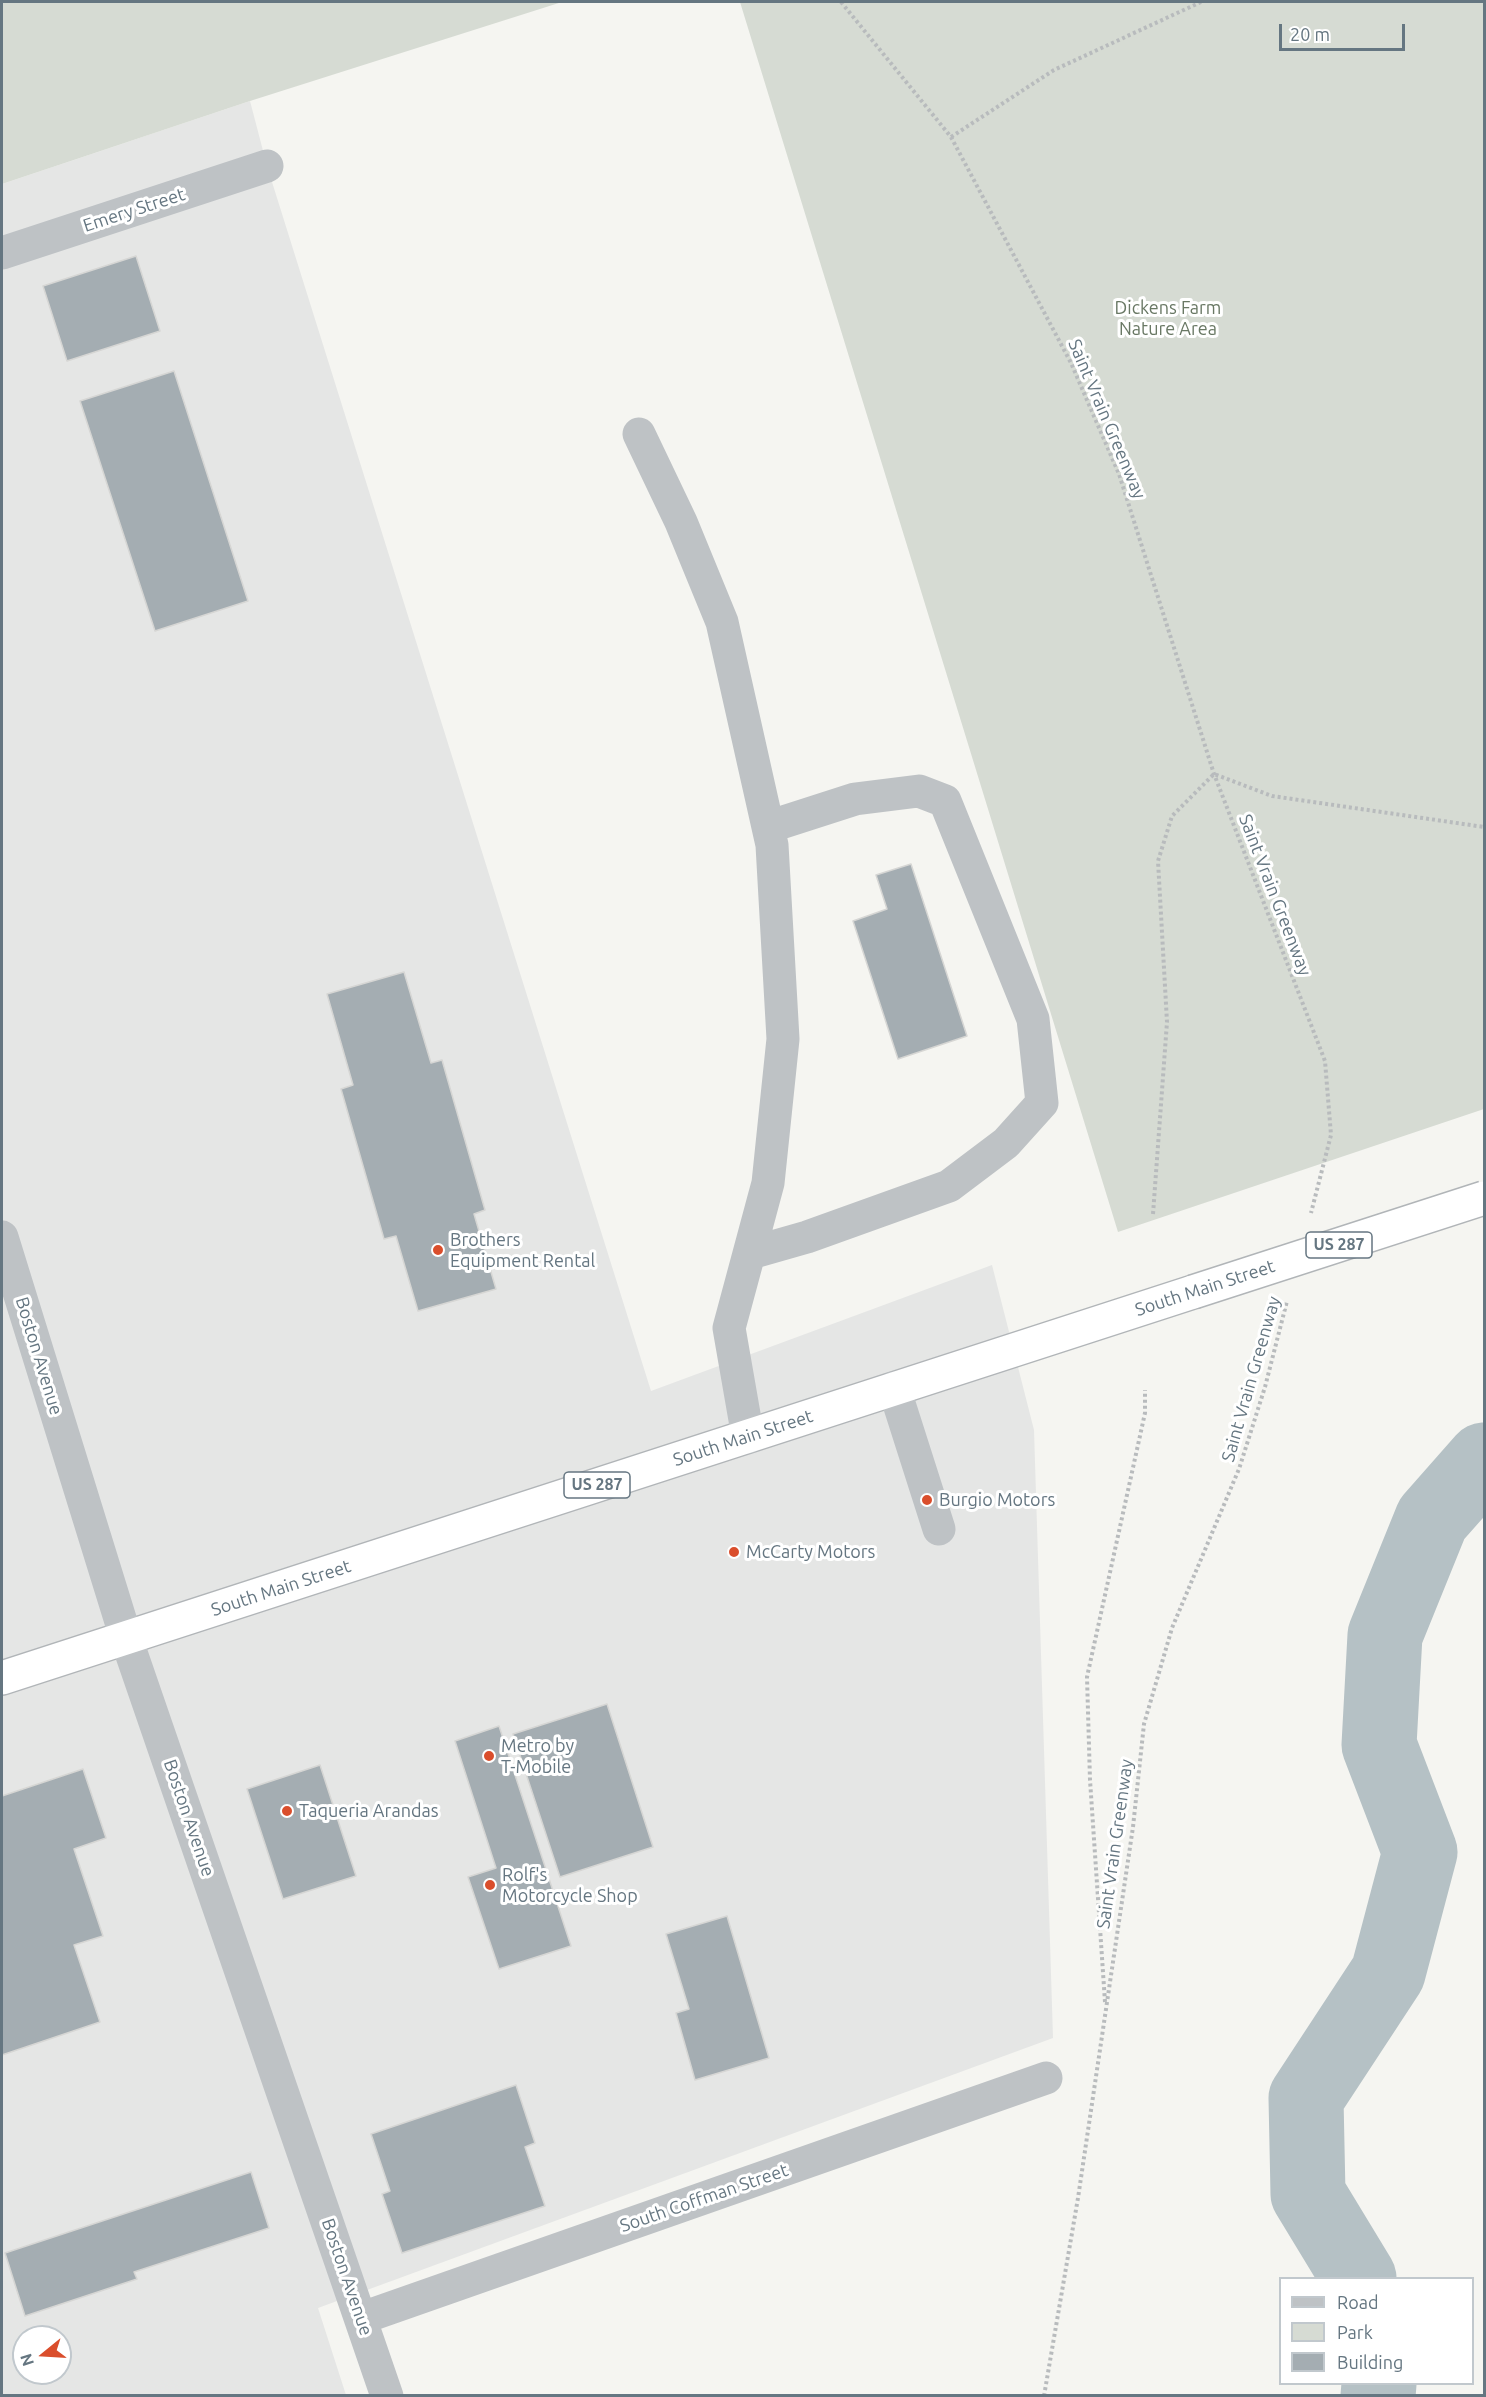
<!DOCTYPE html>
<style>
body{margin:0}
#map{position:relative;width:1486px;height:2397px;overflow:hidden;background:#f5f5f1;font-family:Ubuntu,sans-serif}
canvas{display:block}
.frame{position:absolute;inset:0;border:3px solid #657681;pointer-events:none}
.legend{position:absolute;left:1279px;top:2277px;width:195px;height:108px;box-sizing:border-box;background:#fff;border:2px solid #c1c8cd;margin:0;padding:8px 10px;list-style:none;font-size:18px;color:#657681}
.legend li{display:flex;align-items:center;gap:12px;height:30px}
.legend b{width:30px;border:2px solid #c1c8cd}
.north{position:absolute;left:12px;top:2325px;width:60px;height:60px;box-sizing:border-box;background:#fff;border:2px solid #c1c8cd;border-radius:50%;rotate:252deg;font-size:16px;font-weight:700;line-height:24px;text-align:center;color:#657681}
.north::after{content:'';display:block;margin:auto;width:21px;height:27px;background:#da4e2c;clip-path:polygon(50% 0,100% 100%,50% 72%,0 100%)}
.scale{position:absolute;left:1279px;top:24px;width:126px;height:27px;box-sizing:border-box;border:3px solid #657681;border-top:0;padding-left:8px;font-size:18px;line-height:21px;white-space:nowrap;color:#657681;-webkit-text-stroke:4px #fff;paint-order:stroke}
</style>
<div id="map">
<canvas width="1486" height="2397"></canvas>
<div class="frame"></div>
<ul class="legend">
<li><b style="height:8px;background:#bec2c5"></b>Road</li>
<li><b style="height:16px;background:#d6dbd3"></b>Park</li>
<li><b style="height:16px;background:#a4adb2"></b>Building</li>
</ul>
<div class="north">N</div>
<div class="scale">20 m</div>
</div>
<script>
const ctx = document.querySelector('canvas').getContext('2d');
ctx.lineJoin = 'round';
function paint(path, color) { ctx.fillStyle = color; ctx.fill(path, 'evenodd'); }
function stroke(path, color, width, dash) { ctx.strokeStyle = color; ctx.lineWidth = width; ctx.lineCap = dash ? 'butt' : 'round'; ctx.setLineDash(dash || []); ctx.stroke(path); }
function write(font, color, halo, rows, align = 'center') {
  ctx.font = font + ' Ubuntu,sans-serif'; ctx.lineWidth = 6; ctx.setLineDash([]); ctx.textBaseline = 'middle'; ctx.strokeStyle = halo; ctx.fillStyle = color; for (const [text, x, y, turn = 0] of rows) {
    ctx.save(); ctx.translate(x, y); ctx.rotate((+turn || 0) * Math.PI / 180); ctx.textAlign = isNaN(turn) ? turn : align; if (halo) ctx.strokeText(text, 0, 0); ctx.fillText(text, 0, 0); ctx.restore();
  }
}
const built = new Path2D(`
 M250 101 267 166 651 1391 992 1265 1034 1430 1053 2038 318 2308 346 2395H2V184ZM24 2337H60V2373H24Z`);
const green = new Path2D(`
 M2 2H562L250 101 2 184Z
 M740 2H1484V1109L1118 1232Z`);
const river = new Path2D(`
 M1359 2278 1308 2194 1306 2098 1388 1973 1420 1852 1379 1745 1385 1635 1432 1519 1484 1460
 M1378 2396 1379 2384`);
const building = new Path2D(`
 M136 256 160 331 67 361 43 286Z
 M174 371 248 601 155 631 80 401Z
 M911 864 967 1036 898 1059 853 921 887 909 876 875Z
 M404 972 431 1063 442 1060 485 1210 474 1214 496 1289 418 1311 396 1236 384 1239 341 1089 353 1085 327 994Z
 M607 1704 653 1847 560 1877 513 1734Z
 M499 1726 571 1946 499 1969 468 1877 496 1868 455 1741Z
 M320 1765 356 1876 283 1899 247 1789Z
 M83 1769 106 1838 74 1849 103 1936 74 1945 100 2022 2 2055V1796Z
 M727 1916 769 2058 695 2080 676 2013 689 2009 666 1934Z
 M516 2085 535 2143 525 2147 545 2206 402 2253 382 2194 390 2191 371 2134Z
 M251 2172 269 2228 134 2272 137 2279 25 2316 5 2253Z`);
const path = new Path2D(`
 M841 2 951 137 1071 363 1119 474 1214 774 1325 1061 1331 1135 1311 1213
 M951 137 1054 70 1201 2
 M1153 1214 1167 1022 1158 861 1172 816 1214 774 1272 796 1484 827
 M1105 2002 1090 1780 1087 1677 1145 1413V1390
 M1044 2396 1078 2198 1133 1827 1144 1724 1172 1628 1239 1469 1265 1387 1287 1301`);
const minor = new Path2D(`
 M2 253 267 166
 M639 434 681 522 722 622 772 845 783 1039 768 1183 729 1328 748 1437
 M2 1237 126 1638 387 2396
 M751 1253 807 1237 949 1186 1006 1143 1042 1103 1033 1019 945 801 919 791 855 799 768 827
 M894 1388 939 1529
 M362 2318 1046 2078`);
const highway = new Path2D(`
 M2 1678 1193 1292`);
const highwayBridge = new Path2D(`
 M1193 1292 1484 1198`);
const markers = [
 [438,1250,6,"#da4e2c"],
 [927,1500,6,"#da4e2c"],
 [734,1552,6,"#da4e2c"],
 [489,1756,6,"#da4e2c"],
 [287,1811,6,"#da4e2c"],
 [490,1885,6,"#da4e2c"]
];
const shields = [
 [1339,1245,66],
 [597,1485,66]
];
const shieldNames = [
 ["US 287",1339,1245],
 ["US 287",597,1485]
];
const streetNames = [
 ["Emery Street",134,210,-18],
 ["Saint Vrain Greenway",1107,419,67],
 ["Saint Vrain Greenway",1275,895,69],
 ["South Main Street",1205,1288,-18],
 ["Boston Avenue",39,1356,73],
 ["Saint Vrain Greenway",1251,1379,-74],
 ["South Main Street",743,1438,-18],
 ["South Main Street",281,1588,-18],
 ["Boston Avenue",189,1818,71],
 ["Saint Vrain Greenway",1115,1844,-82],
 ["South Coffman Street",704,2198,-19],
 ["Boston Avenue",347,2277,71]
];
const parkNames = [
 ["Dickens Farm",1168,308],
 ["Nature Area",1168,329]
];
const poiNames = [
 ["Brothers",450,1240],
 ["Equipment Rental",450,1261],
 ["Burgio Motors",939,1500],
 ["McCarty Motors",746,1552],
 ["Metro by",501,1746],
 ["T-Mobile",501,1767],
 ["Taqueria Arandas",299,1811],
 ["Rolf's",502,1875],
 ["Motorcycle Shop",502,1896]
];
paint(built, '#e5e6e5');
paint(green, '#d6dbd3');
stroke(river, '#b5c1c5', 75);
paint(building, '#a4adb2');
stroke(building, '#d6d6d4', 1.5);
stroke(highway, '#b1b5b8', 36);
stroke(path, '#b8bbbd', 4, [3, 3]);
stroke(minor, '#bec2c5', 33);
stroke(highway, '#fff', 33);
stroke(highwayBridge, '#b1b5b8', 36, []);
stroke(highwayBridge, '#fff', 33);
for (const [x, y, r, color] of markers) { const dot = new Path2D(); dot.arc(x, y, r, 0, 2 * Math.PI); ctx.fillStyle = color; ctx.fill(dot); stroke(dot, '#fff', 2); }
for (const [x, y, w] of shields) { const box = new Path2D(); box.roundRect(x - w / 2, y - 13, w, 26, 4.5); ctx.fillStyle = '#fff'; ctx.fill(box); stroke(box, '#657681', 1.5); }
write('bold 16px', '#657681', null, shieldNames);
write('18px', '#657681', '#fff', streetNames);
write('18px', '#697864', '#fff', parkNames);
write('18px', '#657681', '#fff', poiNames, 'left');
</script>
